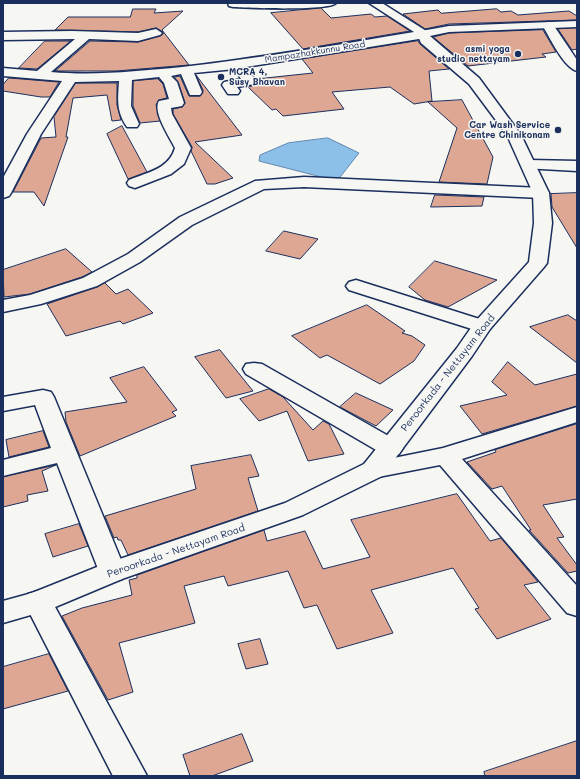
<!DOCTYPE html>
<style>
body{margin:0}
#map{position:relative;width:580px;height:779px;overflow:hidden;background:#f6f6f2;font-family:Mali,sans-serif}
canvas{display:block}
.frame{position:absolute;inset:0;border:4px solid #1b2f5e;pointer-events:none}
</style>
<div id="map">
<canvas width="580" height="779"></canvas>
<div class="frame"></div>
</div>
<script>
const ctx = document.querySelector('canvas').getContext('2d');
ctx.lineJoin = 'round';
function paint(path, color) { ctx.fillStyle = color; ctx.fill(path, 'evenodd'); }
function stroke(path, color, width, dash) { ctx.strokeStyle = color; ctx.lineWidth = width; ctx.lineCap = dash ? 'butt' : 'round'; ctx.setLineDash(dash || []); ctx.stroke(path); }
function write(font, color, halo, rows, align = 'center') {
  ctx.font = font + ' Mali,sans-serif'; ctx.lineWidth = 3; ctx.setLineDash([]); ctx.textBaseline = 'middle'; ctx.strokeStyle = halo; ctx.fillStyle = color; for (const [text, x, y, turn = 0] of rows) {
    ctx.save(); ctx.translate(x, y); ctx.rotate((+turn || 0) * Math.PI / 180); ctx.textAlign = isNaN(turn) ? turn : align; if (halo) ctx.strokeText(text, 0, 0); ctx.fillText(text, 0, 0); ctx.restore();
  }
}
const water = new Path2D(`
 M328 138 359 153 337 181 259 161 260 155 288 143Z`);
const building = new Path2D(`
 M321 8 331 18 371 14 375 17 387 16 410 31 303 49 271 13Z
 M133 9H156L154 13 183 11 162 30 189 65 116 71H55L90 41 138 42 160 36 163 34V32L156 28 138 32 55 30 68 17H130Z
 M497 9 501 12 511 11 518 15 569 11 577 16V20L449 24 425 29 403 14 438 10 441 13Z
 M577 28V49L572 50 558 29Z
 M543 30 556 52 542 54 546 57 468 66 433 37 449 33Z
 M45 41H71L37 69 19 68Z
 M418 41 420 44 449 69 429 71 432 101 414 104 390 87 332 92 344 109 283 116 276 109 272 110 248 87 255 85 258 81 256 79 313 73 302 59Z
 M196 75 242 135 195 142 233 178 215 184H207L191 151 192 147 173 114V109L182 107 185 103 178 82 174 77 180 76 189 96H200L203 91Z
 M9 78 59 82 50 97H41L3 91V85Z
 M158 79 163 84 167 98 159 100 156 105 160 121 140 123 133 106V81Z
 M76 83H117V105L121 120 112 121 107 95 73 98 66 137H68L44 206 34 192H13L41 138 56 137 54 117Z
 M462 100 493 157 487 184 439 182 457 128 428 102Z
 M122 126 147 172 128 179 107 134Z
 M577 193V248L552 207 551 194Z
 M435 195 484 197 482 206 431 207Z
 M284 231 318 239 300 259 266 251Z
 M66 249 92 272 82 277 30 294 4 297 3 270Z
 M435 261 497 280 448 307 425 300 409 287Z
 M105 283 116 294 128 289 153 313 123 324 120 321 66 336 47 304 97 287Z
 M367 305 405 331 402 333 412 336 425 345 414 361 380 384 327 355 320 358 292 336Z
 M568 315 577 321V363L530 327Z
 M220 350 253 391 226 398 195 357Z
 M508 362 535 385 577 374V406L482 434 460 406 507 395 492 382Z
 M144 367 177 410 172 412 176 416 80 456 66 422 65 412 127 402 110 378Z
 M269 389 283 397 313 430 323 421 329 424 344 454 308 461 287 411 259 421 240 399Z
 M356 393 393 410 376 426 340 407Z
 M577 424V499L543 505 564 537 557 538 577 565V571L568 573 529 530H531L502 486 492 489 467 462 496 452 495 450Z
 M43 431 49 447 9 457 6 440Z
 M251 455 259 476 248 478 258 511 128 555 121 540H118L117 537 114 538 105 516 196 489 191 466Z
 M56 465 42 471 48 491 27 495 28 501 3 507V477Z
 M457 494 490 541 501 538 538 582 524 585 551 619 497 639 475 609 479 608 453 568 371 590 393 633 337 649 317 605 304 608 288 571 228 586 224 576 184 586 195 623 119 643 133 692 108 700 62 616 82 608 132 595 129 580 137 578V575L264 530 267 541 305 531 323 569 370 557 351 520Z
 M79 524 88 546 53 557 45 534Z
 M260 639 268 664 246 669 238 644Z
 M49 654 68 691 3 709V667Z
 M242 734 253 761 212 776H190L183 755Z
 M577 741V776H485L484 772Z`);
const minor = new Path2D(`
 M228 3H336C330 11 248 8 233 7L229 6Z
 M369 3H382L431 34 425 38 246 67 256 81 254 84 237 87 240 91 238 94H228L222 85 224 82 241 79 235 69 194 73 202 92 200 95H190L181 74 171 76 177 82 184 103 182 106 171 108 172 114 191 148 184 164 171 174 135 188 129 186 127 183 129 180C148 172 169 169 175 148 170 138 152 111 159 101L169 99 164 83 159 77 132 80 131 106 139 124 137 127H127C116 111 118 99 119 81L75 82 41 134 11 193 9 196 3 198V178L27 134 62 81 3 76V68L37 71 75 39 3 40V32L72 31 138 33 156 29 162 33 160 35 138 41 89 39 51 72C95 76 138 71 182 67 260 58 337 45 414 32Z
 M548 22 552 23 577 60V71C563 67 550 37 542 25Z
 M529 160 577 161V171L523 168 521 165 523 162Z
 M304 177 541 188 547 190 549 193 547 196 541 198 304 187 264 189 192 225 140 262 97 286 41 304 3 312V300L30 295 83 278 128 254 180 217 255 181Z
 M356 280 489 322 492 326 489 330 482 332 475 330 349 290 346 286 349 282Z
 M254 363 262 364 399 442 403 448 399 454 391 456 383 454 246 374 243 369 246 364Z
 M43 390 51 392 54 397 126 572 122 579 112 582 102 579 57 463 3 476V460L51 448 35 405 3 411V397Z
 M577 407V422L462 459 577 586V616L567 613 440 465 373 478 364 476 361 470 364 464 443 448Z
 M38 591 48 594 147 776H113L24 602 28 594Z`);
const tertiary = new Path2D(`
 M577 21V27L449 32 430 36 479 78 521 135 549 193 552 223 547 263 544 267 490 329 472 356 382 476 303 515 122 579 48 610 3 623V601L32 593 102 565 285 503 364 464 457 348 475 322 529 262 534 223 533 193 507 135 469 84 421 43 418 36 421 31 449 26Z`);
const markers = [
 [518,54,4,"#1b2f5e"],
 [221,77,4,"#1b2f5e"],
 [558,130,4,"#1b2f5e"]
];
const farPoinames = [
 ["asmi yoga",510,49],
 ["studio nettayam",510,59],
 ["MCRA 4,",229,72,"left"],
 ["Susy Bhavan",229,82,"left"],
 ["Car Wash Service",550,125],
 ["Centre Chinikonam",550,135]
];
const farStreetnames = [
 ["Mampazhakkunnu Road",315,52,-9]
];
const streetNames = [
 ["Peroorkada - Nettayam Road",448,373,-52],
 ["Peroorkada - Nettayam Road",176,551,-19]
];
paint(water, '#8dc0e9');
stroke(water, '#5f86b1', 1);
paint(building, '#dda794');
stroke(building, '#1b2f5e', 1);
stroke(minor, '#1b2f5e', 3);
stroke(tertiary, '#1b2f5e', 3);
paint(minor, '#f6f6f2');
paint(tertiary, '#f6f6f2');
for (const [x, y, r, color] of markers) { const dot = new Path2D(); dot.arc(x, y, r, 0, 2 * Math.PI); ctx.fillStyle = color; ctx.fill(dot); stroke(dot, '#f6f6f2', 1.5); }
write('bold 9px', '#1b2f5e', '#f6f6f2', farPoinames, 'right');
write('9px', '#1b2f5e', '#f6f6f2', farStreetnames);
write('10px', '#1b2f5e', '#f6f6f2', streetNames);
</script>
